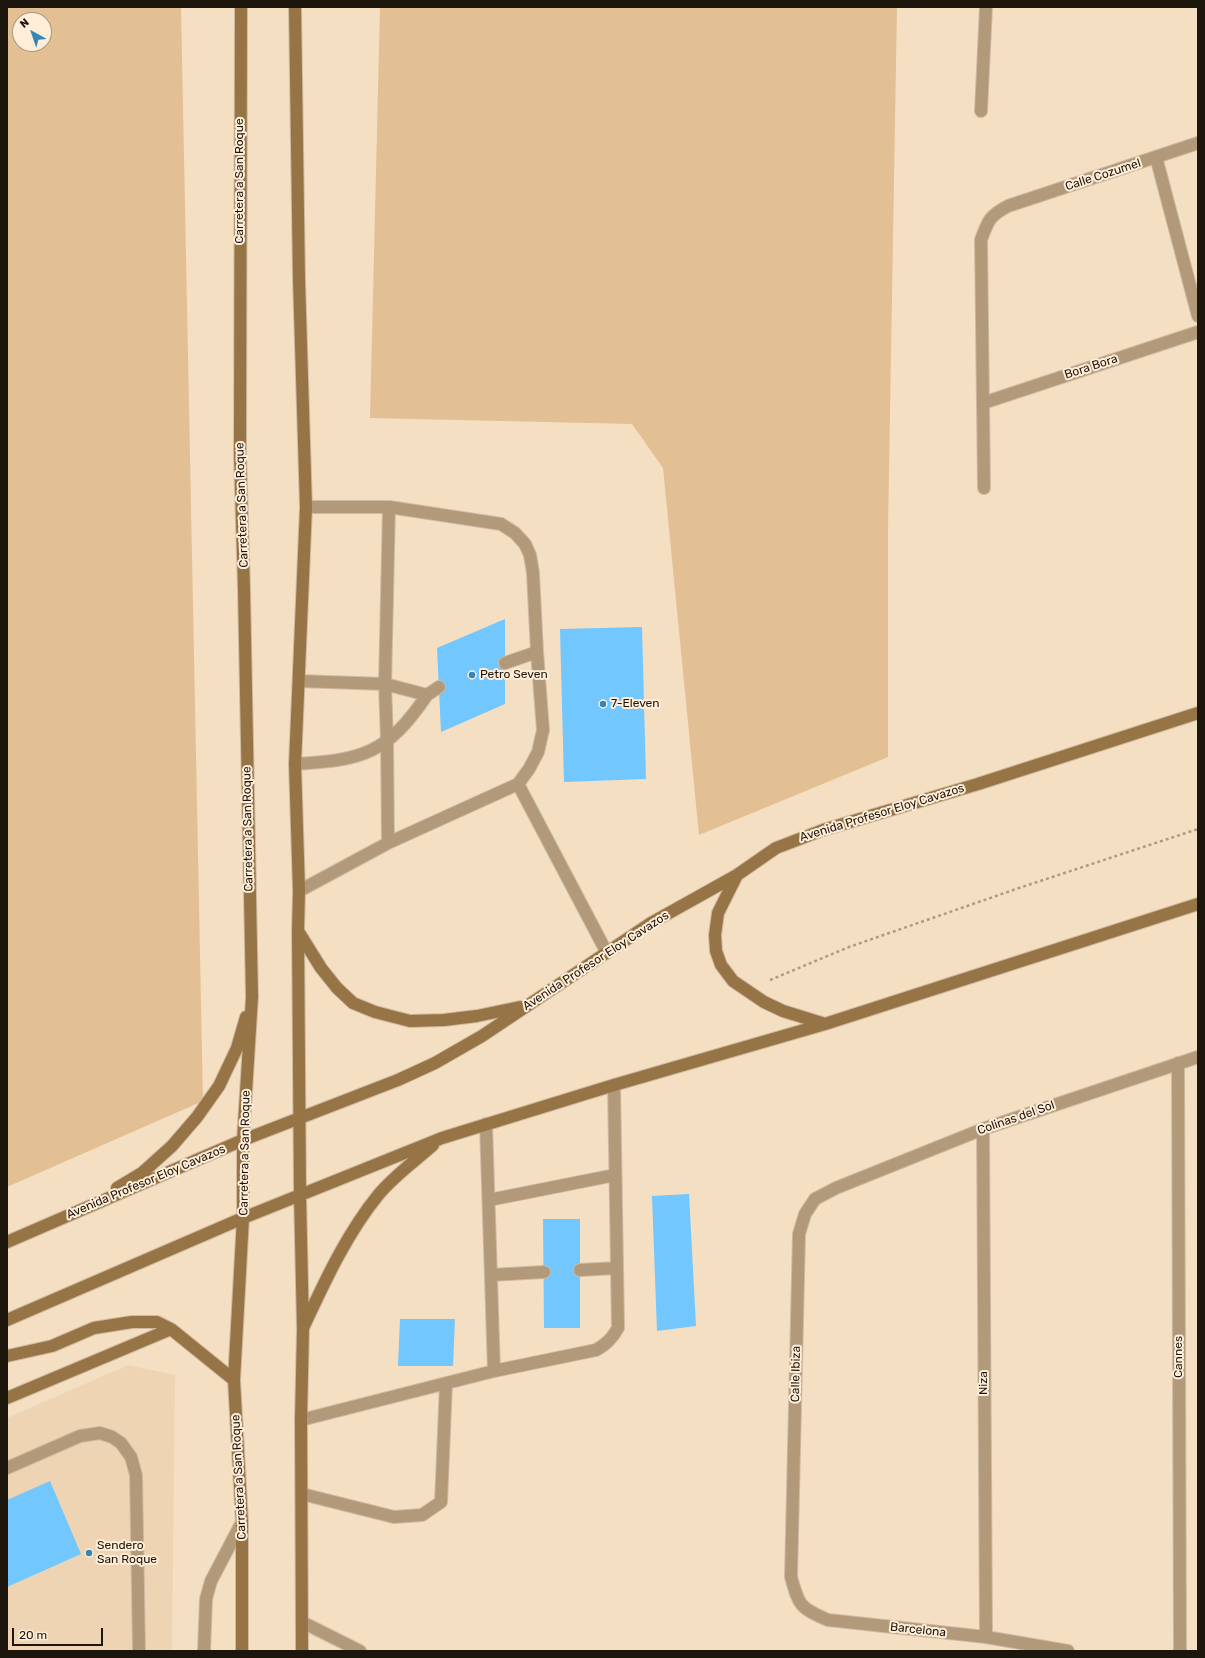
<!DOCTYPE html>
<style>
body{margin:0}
#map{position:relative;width:1205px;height:1658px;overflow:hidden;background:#f5dfc3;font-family:Rubik,sans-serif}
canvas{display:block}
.frame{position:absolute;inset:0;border:8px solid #1d160c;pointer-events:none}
.north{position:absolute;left:12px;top:12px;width:40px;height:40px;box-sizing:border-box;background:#ffedd7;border:1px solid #a59786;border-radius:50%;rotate:320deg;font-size:11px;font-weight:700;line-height:16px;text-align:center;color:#1d160c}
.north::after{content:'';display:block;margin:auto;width:14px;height:18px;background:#3587b8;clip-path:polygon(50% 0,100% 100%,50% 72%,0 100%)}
.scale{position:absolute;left:12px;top:1628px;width:91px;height:18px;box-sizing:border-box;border:2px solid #1d160c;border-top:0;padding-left:5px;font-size:12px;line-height:14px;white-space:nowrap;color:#1d160c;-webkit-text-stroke:3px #ffedd7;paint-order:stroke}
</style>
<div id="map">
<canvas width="1205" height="1658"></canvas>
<div class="frame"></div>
<div class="north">N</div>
<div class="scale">20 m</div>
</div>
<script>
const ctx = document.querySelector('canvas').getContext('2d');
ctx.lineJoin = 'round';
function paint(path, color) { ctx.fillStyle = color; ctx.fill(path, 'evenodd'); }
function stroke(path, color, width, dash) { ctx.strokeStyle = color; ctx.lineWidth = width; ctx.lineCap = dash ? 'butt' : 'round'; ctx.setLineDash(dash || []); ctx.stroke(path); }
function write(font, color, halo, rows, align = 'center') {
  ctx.font = font + ' Rubik,sans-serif'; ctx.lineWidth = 4; ctx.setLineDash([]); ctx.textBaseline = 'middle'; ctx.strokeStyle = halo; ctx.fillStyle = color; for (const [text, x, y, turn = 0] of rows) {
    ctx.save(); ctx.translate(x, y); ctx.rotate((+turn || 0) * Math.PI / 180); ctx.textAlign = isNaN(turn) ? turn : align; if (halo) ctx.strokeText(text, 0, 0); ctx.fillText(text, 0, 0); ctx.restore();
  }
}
const built = new Path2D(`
 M128 1365 175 1375 172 1651H7V1418Z`);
const green = new Path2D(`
 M7 7H181L203 1101 7 1187ZM20 20H44V44H20Z
 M380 7H897L888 529V757L699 835 663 468 632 424 370 418Z`);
const building = new Path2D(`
 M505 619V704L441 732 437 648Z
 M642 627 646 779 564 782 560 629Z
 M689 1194 696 1326 657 1331 652 1196Z
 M543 1219H580V1328H544Z
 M400 1319H455L453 1366H398Z
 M50 1481 81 1554 7 1587V1500Z`);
const path = new Path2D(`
 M770 980 849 947 1019 888 1198 829`);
const service = new Path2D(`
 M505 663 537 652
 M299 681 385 684 427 695 439 687
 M295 764C363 760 387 754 427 695
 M518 784 607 953
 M388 843 387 741 385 684 389 507
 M299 891 388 843 518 784 529 769 538 752 543 730 537 652 533 573 530 555 525 544 515 533 501 524 389 507H306
 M486 1124 494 1371
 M489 1200 615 1175
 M580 1270 617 1268
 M491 1275 544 1272
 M301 1420 494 1371 596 1350C606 1344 612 1339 618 1328L614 1085
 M7 1468 80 1436 100 1433 112 1437 121 1443 131 1457 136 1475 139 1651
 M302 1494 394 1517 422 1515 441 1502 446 1384
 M302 1622 360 1651
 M204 1651 206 1599 211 1581 242 1522`);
const minor = new Path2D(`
 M981 111 986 7
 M1156 157 1198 316
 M983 403 1198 332
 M984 488 981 240C988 221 989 216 1008 206L1198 143
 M1178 1063 1180 1651
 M983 1129 986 1637
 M1068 1651 986 1637 828 1620C800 1608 799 1606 791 1577L799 1234 805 1214 815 1199 836 1188 983 1129 1198 1057`);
const secondary = new Path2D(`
 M241 7 240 455 244 589 252 997 243 1140V1218L234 1380 242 1522V1651
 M295 7 299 280 306 507 295 764 299 891 298 931 300 1194 303 1329 301 1420 302 1651
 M737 875 718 913 715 935 716 951 721 965 733 981 764 1002 783 1011 825 1024
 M298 931 321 968 337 988 353 1003 375 1012 410 1021 444 1020 477 1016 520 1007
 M117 1188 142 1173 172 1146 197 1117 219 1086 237 1048 246 1017
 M7 1242 243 1140 398 1080 435 1063 482 1036 651 923 737 875 776 848 823 830 978 784 1198 713
 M7 1320 243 1218 442 1138 614 1085 825 1024 1198 904
 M304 1326C325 1281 347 1233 379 1194 395 1175 415 1161 433 1145
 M7 1356 52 1346 94 1328 132 1322H157L171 1329 234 1380
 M7 1398 171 1329`);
const markers = [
 [472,675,4,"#3587b8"],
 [603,704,4,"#3587b8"],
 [89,1553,4,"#3587b8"]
];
const streetNames = [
 ["Calle Cozumel",1103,175,-18],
 ["Carretera a San Roque",240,181,-90],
 ["Bora Bora",1091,367,-18],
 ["Carretera a San Roque",242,505,-92],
 ["Avenida Profesor Eloy Cavazos",882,813,-17],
 ["Carretera a San Roque",248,829,-91],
 ["Avenida Profesor Eloy Cavazos",596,961,-33],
 ["Colinas del Sol",1016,1118,-19],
 ["Carretera a San Roque",245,1153,-89],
 ["Avenida Profesor Eloy Cavazos",146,1182,-23],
 ["Cannes",1179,1357,-90],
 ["Calle Ibiza",796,1374,-89],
 ["Niza",984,1383,-90],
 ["Carretera a San Roque",239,1477,-93],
 ["Barcelona",918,1630,6]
];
const poiNames = [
 ["Petro Seven",480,675],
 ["7-Eleven",611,704],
 ["Sendero",97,1546],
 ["San Roque",97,1560]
];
paint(built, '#eed4b2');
paint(green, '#e2c094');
paint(building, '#71c7fe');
stroke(service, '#cebba2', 14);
stroke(minor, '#cebba2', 14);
stroke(secondary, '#cebba2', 14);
stroke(path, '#ac9b85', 2.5, [3, 3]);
stroke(service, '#b1997a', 12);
stroke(minor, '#b1997a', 12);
stroke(secondary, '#977445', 12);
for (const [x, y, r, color] of markers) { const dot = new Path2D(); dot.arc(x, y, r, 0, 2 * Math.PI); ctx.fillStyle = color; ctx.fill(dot); stroke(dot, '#ffedd7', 1.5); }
write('12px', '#1d160c', '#ffedd7', streetNames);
write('12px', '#1d160c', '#ffedd7', poiNames, 'left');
</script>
